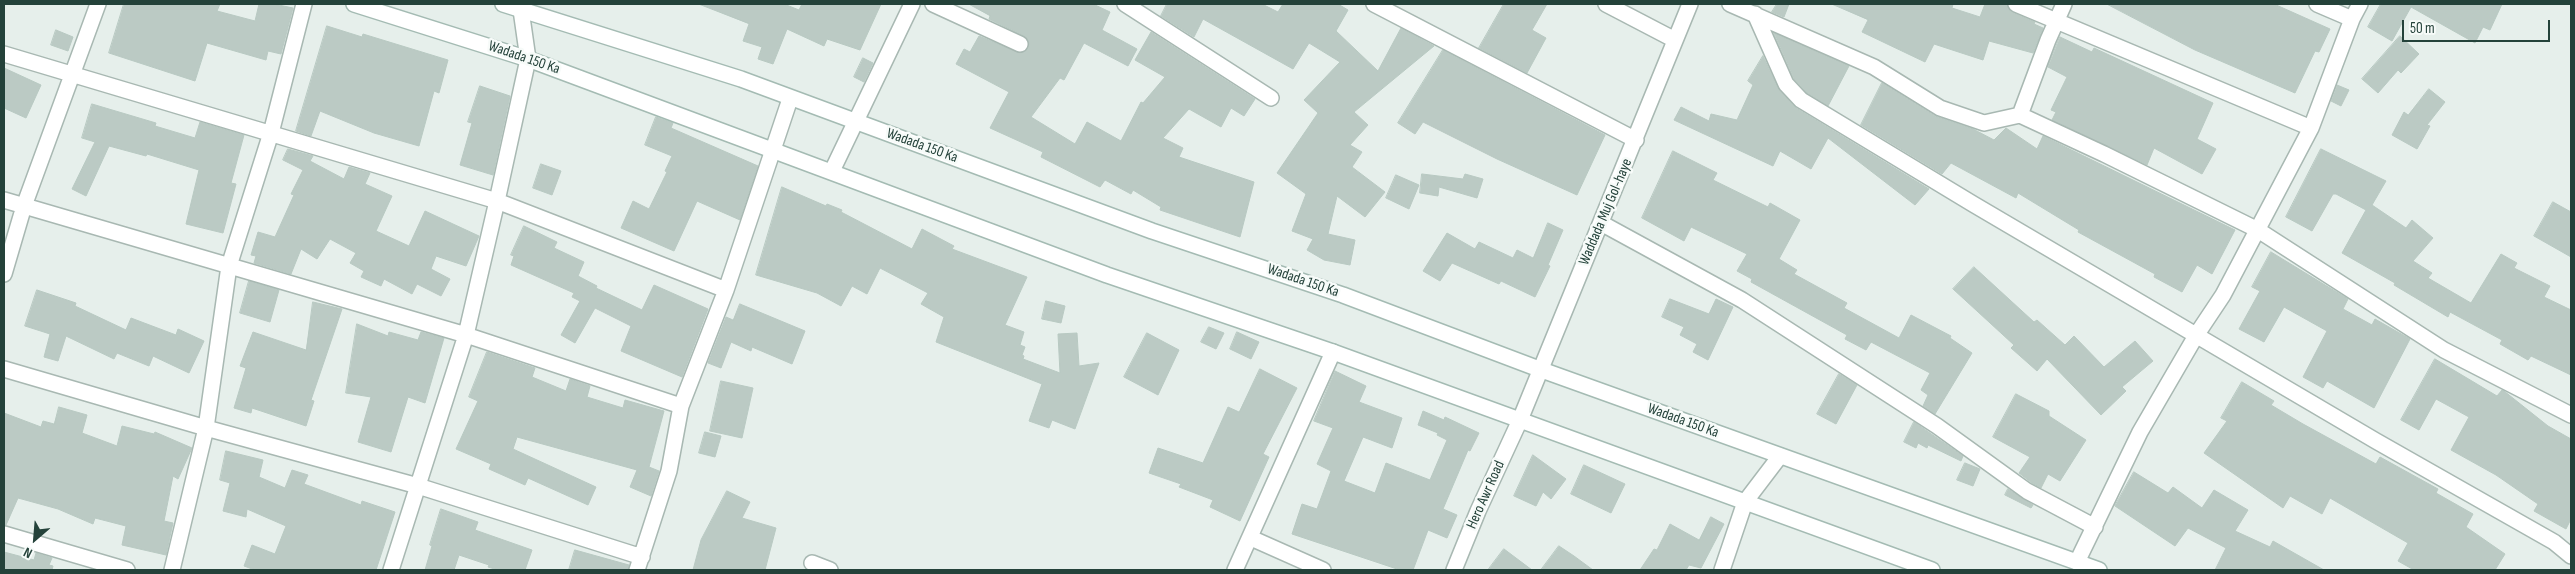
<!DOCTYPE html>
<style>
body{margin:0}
#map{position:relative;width:2575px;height:574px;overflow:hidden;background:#e6efeb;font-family:"Sofia Sans Condensed",sans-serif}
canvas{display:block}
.frame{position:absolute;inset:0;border:5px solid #24423a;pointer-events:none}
.north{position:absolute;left:10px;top:514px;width:50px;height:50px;-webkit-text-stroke:4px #f7fbf9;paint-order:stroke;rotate:207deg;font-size:14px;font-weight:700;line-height:20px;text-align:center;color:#24423a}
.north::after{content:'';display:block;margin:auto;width:18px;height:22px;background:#24423a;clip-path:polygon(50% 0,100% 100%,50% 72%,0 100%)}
.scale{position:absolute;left:2402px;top:20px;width:148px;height:22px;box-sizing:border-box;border:2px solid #24423a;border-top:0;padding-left:6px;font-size:15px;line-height:18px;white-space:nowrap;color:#24423a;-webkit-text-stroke:4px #f7fbf9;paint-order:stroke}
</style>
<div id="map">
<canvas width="2575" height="574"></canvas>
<div class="frame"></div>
<div class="north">N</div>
<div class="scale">50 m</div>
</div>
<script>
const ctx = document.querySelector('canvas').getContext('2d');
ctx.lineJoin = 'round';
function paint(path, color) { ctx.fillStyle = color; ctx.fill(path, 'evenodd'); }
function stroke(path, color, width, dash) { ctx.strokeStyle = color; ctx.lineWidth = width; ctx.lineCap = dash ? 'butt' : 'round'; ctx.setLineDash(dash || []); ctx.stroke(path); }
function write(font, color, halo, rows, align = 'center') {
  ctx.font = font + ' "Sofia Sans Condensed",sans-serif'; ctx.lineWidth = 5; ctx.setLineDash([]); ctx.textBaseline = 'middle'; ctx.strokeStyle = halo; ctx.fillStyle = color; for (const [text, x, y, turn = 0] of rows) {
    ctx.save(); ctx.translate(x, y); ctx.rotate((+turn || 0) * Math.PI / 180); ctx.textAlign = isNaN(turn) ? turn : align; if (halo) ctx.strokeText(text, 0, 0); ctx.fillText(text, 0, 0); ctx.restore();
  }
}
const building = new Path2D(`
 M124 4H220L217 11 255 21 259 4H274L293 8 281 54 268 51 266 60 207 43 195 81 109 53Z
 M699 4H784L799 10 802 4H881L860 50 827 39 824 46 787 29 773 64 758 59 762 47 743 41 749 24Z
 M969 4H1093L1110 12 1102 30 1137 49 1128 66 1084 43 1064 80 1060 78 1031 117 1075 144 1087 122 1121 141 1141 102 1143 103 1165 77 1135 60 1151 32 1255 99 1244 116 1231 108 1221 127 1189 109 1163 138 1183 148 1179 157 1254 182 1240 237 1160 210 1161 207 1133 190 1131 194 1105 180 1100 187 1041 157 1043 152 990 128 1009 92 956 64 964 49 970 52 979 36 1020 53 1028 48 1029 43 1024 36 989 19 990 16Z
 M1167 4H1262L1278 12 1283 4H1338L1348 10 1336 31 1378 71 1401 28 1434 46 1354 112 1368 125 1350 145 1362 152 1352 167 1385 192 1365 217 1337 196 1328 234 1355 240 1350 265 1324 260 1307 250 1313 239 1292 231 1306 194 1277 173 1318 113 1304 100 1340 62 1309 43 1293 69 1203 19 1194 37 1161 16Z
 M1504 4H1547L1532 30 1546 38 1527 73 1479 48Z
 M1777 4H1789L1784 17 1772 12Z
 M1832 4H1953L1952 8 1980 17 1985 4H2007L2012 12 2035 22 2034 24 2043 28 2033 53 1989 41 1983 60 1934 44 1925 62 1862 32 1868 20Z
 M2107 4H2274L2330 29 2319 52 2315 51 2295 93 2195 50Z
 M2381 4H2502L2490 30 2483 27 2475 43 2411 7 2392 41 2368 27Z
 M327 26 362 37 363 34 448 60 439 93 434 91 419 146 374 133 320 111 311 136 296 131Z
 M56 30 73 37 68 51 51 45Z
 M1774 33 1849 66 1828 106 1807 93 1794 79Z
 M2400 36 2419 54 2401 73 2398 70 2378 93 2362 79Z
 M2060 37 2092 52 2094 48 2213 103 2197 139 2216 149 2202 174 2154 148 2147 165 2052 120 2056 112 2051 110 2067 77 2048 67Z
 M1443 50 1605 135 1577 195 1497 159 1423 122 1415 134 1398 123Z
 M1763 56 1778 88 1796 108 1929 189 1915 205 1828 138 1811 169 1780 151 1773 166 1674 120 1681 107 1709 121 1711 114 1737 120 1753 85 1748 81Z
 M863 58 873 63 864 82 854 77Z
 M4 68 41 85 26 118 4 108Z
 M1882 83 1935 116 1973 129 1994 140 2006 128 2037 149 2043 136 2235 230 2212 274 2197 265 2182 292 2154 277 2155 274 2078 232 2079 230 2018 193 2016 198 1951 163 1942 174 1861 125Z
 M2337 85 2349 90 2341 106 2331 101Z
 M480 86 510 96 493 175 460 165 472 123 468 122Z
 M2429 89 2445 102 2427 125 2430 126 2417 149 2392 135 2404 112 2408 115Z
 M92 104 156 123 155 126 195 138 200 122 244 135 231 183 236 184 223 233 186 224 199 170 147 154 146 156 109 146 86 196 72 189 95 142 82 138Z
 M656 117 673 123 671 128 758 166 740 220 697 201 674 251 621 228 633 201 649 209 667 172 665 171 672 156 645 145Z
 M288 149 313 156 310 161 344 179 349 167 370 173 365 184 392 196 376 231 409 246 425 211 479 236 466 266 436 256 431 269 450 279 441 296 417 284 412 294 384 279 381 286 361 277 364 271 350 263 356 253 330 239 317 259 301 249 291 274 254 263 256 256 251 255 258 232 275 237 294 195 291 194 303 170 283 160Z
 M2321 149 2386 181 2372 205 2406 228 2412 220 2433 238 2413 261 2432 273 2428 278 2471 303 2501 254 2517 263 2514 268 2550 286 2544 297 2571 310V375L2531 356 2528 360 2500 344 2502 340 2450 312 2448 317 2394 285 2395 283 2342 253 2366 210 2336 194H2333L2312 231 2286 217Z
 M1673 151 1717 173 1713 180 1768 207 1770 203 1800 220 1779 259 1797 270 1794 274 1847 303 1844 308 1899 338 1911 315 1951 336 1950 338 1972 353 1935 414 1923 406 1928 395 1921 390 1930 373 1871 342 1866 350 1845 339 1847 335 1751 282 1752 279 1737 271 1747 254 1691 227 1684 241 1642 218Z
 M541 164 561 171 552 195 533 188Z
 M1422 174 1463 179 1465 174 1483 179 1477 198 1439 187 1438 196 1420 193Z
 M1396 175 1419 185 1409 209 1386 198Z
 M782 187 826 206 827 204 842 210 841 212 912 249 922 229 954 246 952 249 1027 277 1005 325 1024 332 1020 345 1025 347 1022 355 1024 356 1023 359 1060 373 1058 334 1077 333 1079 366 1099 363 1075 429 1052 420 1049 428 1029 421 1042 384 936 342 944 317 921 304 928 293 880 268 867 294 852 286 841 306 817 293 756 275Z
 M2553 202 2571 212V257L2534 236Z
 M1548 223 1563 230 1548 265 1550 266 1535 297 1501 281 1499 284 1452 263 1440 281 1423 271 1447 233 1475 249 1479 242 1513 258 1517 250 1533 258Z
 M524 226 557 242 554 248 584 262 578 276 597 286 596 288 642 310 654 285 708 309 682 377 621 351 631 326 595 308 575 343 561 335 580 301 572 297 574 293 511 265 514 256 511 255Z
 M2271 252 2348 299 2343 309 2372 325 2375 319 2410 339 2374 408 2327 381 2323 388 2303 377 2327 331 2284 307 2264 342 2239 329 2260 291 2252 287Z
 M1974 267 2034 322 2037 320 2065 345 2074 336 2104 367 2135 341 2153 361 2122 387 2126 391 2101 415 2047 359 2037 371 2011 348 2014 345 1953 289Z
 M249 281 279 290 270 322 240 313Z
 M37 290 76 303 75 306 126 330 131 318 176 335 178 329 204 341 189 373 153 356 149 366 117 353 114 359 66 336 58 361 44 357 50 334 25 326Z
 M1670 299 1709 314 1716 299 1733 307 1708 360 1693 352 1697 344 1680 335 1684 327 1662 317Z
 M1046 301 1065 306 1061 323 1042 319Z
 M313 302 342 309 311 400 314 401 306 426 252 408 251 413 234 408 246 368 240 366 253 332 306 350Z
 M740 304 805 331 792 364 752 347 751 351 731 342 721 368 708 363 726 317 733 320Z
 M357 324 388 336 389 332 418 340 421 332 444 338 425 403 408 397 391 452 358 442 371 397 346 393Z
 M1209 327 1224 333 1216 349 1201 342Z
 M1237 332 1259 342 1251 359 1230 349Z
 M1147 333 1179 350 1158 395 1124 377Z
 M487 352 535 368 532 377 566 391 570 379 590 386 587 397 623 408 625 400 664 411 649 467 659 471 651 496 630 487 637 470 517 437 513 449 596 487 588 505 528 478 525 485 489 469 491 464 456 449 478 401 469 397Z
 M2435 359 2497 396 2502 390 2504 391 2548 426 2571 439V519L2566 529 2534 511 2538 504 2496 475 2451 450 2469 417 2436 399 2419 430 2401 420Z
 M1260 369 1297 388 1263 454 1269 457 1240 521 1210 507 1213 500 1179 487 1181 484 1149 473 1158 448 1203 463 1228 407 1239 412Z
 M1335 371 1366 386 1359 402 1402 418 1392 448 1363 437 1344 481 1375 493 1386 463 1430 480 1447 440 1437 435 1438 433 1418 425 1423 411 1444 420 1445 417 1479 433 1470 451 1468 450 1443 509 1457 515 1447 538 1428 530 1413 570H1400L1292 534 1302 504 1317 509 1331 471 1317 464 1333 428 1314 421Z
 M1839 374 1857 385 1836 424 1817 414Z
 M721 381 753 388 742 438 710 431Z
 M2242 382 2274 401 2271 405 2303 424 2376 464 2380 457 2438 489 2436 493 2473 514 2466 527 2505 554 2495 570H2414L2398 561 2408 543 2330 498 2322 514 2290 496 2283 508 2204 453 2227 421 2221 418Z
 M2016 394 2049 411V416L2086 440 2060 481 2048 474 2041 488 2032 483 2019 473 2030 457 1993 437Z
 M59 407 87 415 82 433 117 446 122 426 154 434 155 432 192 448 178 479 173 476 164 521 173 523 166 555 122 545 126 526 95 518 93 524 58 509 18 498 6 525H4V413L41 427 43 421 54 424Z
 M1914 422 1963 456 1961 461 1928 445 1927 448 1918 443 1916 448 1904 442Z
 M705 432 721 436 715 457 699 453Z
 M226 451 263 460 259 477 285 488 292 470 308 475 304 484 361 505 362 501 395 512 376 570H255L244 566 252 545 275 554 286 526 247 509 246 517 223 511 230 483 220 480Z
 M1533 455 1566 479 1551 499 1543 492 1536 506 1514 496Z
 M1965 463 1980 469 1973 486 1957 480Z
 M1584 465 1625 484 1611 513 1571 494Z
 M2134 472 2168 493 2173 487 2202 508 2214 490 2248 510 2235 531 2270 547 2273 541 2324 570H2215L2226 548 2188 528 2175 546 2115 506Z
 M2008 489 2033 505 2031 508 2005 495Z
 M727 491 750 502 742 518 776 528 765 570H693L701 540Z
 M441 509 478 522 475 530 532 550 525 570H498L488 567 489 565 459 555 454 570H425L432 546 430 545Z
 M1711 517 1724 524 1701 568 1689 565 1686 570H1640L1654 549 1657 550 1670 524 1699 540Z
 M1559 546 1574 556 1593 570H1541Z
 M1504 549 1532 570H1488Z
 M575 550 629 565 628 570H569Z
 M4 552 34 560 36 553 52 558 49 565 53 566 52 570H4Z`);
const street = new Path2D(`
 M933 4 1020 44
 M1125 4 1271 98
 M1374 4 1636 140
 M1606 4 1675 40
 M1730 4 1874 67 1940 108 1984 123 2020 115 2104 154 2258 230 2444 350 2571 415
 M2016 4 2311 128
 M2317 4 2352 19
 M1755 14 1786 84 1801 100 1973 204 2376 441 2554 542 2571 556
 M4 54 497 201 726 290
 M2020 115 2048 40 2064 4
 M832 171 912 4
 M4 200 466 335 681 406
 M1601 223 1742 300 1937 426 2027 491 2095 527
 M4 274 24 206 98 4
 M4 369 206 428 418 486 642 557
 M4 534 127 570
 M1251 538 1323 570
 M2077 562 2140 432 2197 334 2223 295 2311 128 2352 19 2360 4
 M812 563 830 570
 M172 570 206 428 229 266 271 133 304 4
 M391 570 466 335 497 201 528 59 521 10 524 4
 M637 570 669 471 681 406 726 290 790 99
 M1235 570 1333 352
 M1454 570 1478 511 1520 420 1690 4
 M1722 570 1745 502 1780 456`);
const secondary = new Path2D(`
 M354 4 528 59 1107 275 1333 352 1932 570
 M503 4 741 79 1152 231 1343 295 1539 369 2099 570`);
const streetNames = [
 ["Wadada 150 Ka",524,58,19],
 ["Wadada 150 Ka",922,146,20],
 ["Waddada Muj Gol-haye",1606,212,-67],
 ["Wadada 150 Ka",1303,281,19],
 ["Wadada 150 Ka",1683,421,20],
 ["Hero Awr Road",1486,495,-66]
];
paint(building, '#bbcac4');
stroke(building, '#b8c9c2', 1);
stroke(street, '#a8b8b2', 18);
stroke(secondary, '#a4bbb3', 18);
stroke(street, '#fff', 15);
stroke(secondary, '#fff', 15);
write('15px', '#24423a', '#f7fbf9', streetNames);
</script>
